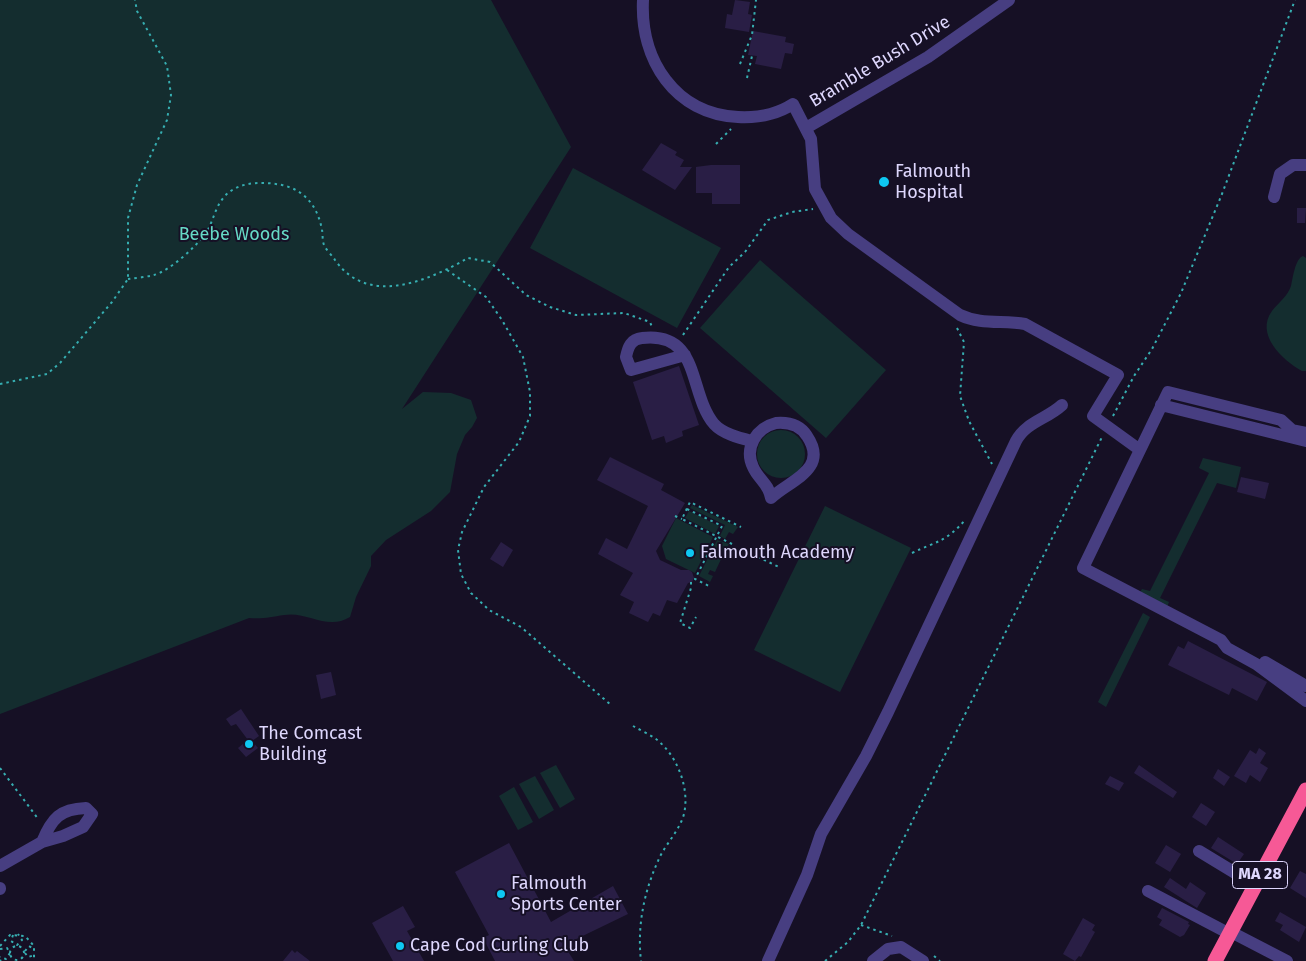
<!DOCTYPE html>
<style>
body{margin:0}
canvas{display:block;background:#161025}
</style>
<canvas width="1306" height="961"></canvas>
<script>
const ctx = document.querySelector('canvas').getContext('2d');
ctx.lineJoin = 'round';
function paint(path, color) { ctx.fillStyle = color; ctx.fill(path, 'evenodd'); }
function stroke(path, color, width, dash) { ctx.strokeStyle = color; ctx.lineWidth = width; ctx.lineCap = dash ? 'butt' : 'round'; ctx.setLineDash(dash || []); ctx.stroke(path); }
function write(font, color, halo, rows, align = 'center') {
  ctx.font = font + ' "Fira Sans",sans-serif'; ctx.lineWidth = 4; ctx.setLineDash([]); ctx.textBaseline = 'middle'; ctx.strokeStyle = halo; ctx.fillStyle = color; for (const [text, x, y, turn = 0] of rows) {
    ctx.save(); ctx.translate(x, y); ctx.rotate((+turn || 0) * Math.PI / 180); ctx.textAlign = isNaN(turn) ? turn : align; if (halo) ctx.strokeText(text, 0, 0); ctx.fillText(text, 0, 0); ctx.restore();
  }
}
const green = new Path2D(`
 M0 0H491L571 147 402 409 423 392 451 393 471 400 477 418 472 427 465 435 457 454 450 492 431 511 386 540 371 556V566L356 597 350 617C327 631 308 611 284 615 271 617 263 619 249 618L0 714Z
 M573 168 721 248 677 328 530 248Z
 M1303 256 1306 258V371H1302C1282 360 1255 334 1272 311 1278 303 1288 296 1291 286 1293 278 1295 259 1303 256Z
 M760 260 886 370 826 438 700 328Z
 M757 454a24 24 0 1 1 48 0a24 24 0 1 1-48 0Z
 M1203 458 1241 467 1236 488 1217 483 1160 598 1169 602 1167 607 1139 594 1142 589 1150 591 1209 473 1199 468Z
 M692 505 738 527 733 534 729 532 725 539 720 536 725 525 690 508Z
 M825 506 911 548 840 692 754 650Z
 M689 511 719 526 715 534 685 518Z
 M676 518 713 537 695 573 666 559 662 546Z
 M717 540 729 544 724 553 720 551 719 554 722 557 715 572 710 570 708 574 713 576 710 582 699 576Z
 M1143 613 1150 617 1106 707 1098 702Z
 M556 765 575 799 560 808 540 773Z
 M535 776 554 810 539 819 519 784Z
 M514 787 533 822 518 830 499 796Z`);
const building = new Path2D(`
 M735 0 750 2 748 14 752 15 749 32 725 28 727 14 732 15Z
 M753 31 786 37 785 42 794 44 792 54 785 53 781 69 755 64 757 56 748 55Z
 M661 143 677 152 675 155 684 160 680 167H692L675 190 642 170Z
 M711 165H740V204H712V193H696V167Z
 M1297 208H1306L1305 223H1297Z
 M679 366 699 425 682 431 683 436 666 443 664 436 652 440 633 382Z
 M610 457 664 484 661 490 685 503 656 551 660 560 681 570H689L692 572 694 578 692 582 688 583 677 603 667 600 660 616 653 613 648 622 629 613 634 602 620 595 633 573 598 554 606 538 627 549 648 506 597 480Z
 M1241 477 1269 483 1265 499 1237 492Z
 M501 542 513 550 503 567 490 559Z
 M1188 641 1267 682 1257 701 1232 688 1229 695 1168 665 1178 646 1184 649Z
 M331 672 336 695 321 699 316 675Z
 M241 709 259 736 252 741 258 748 246 757 238 748 248 740 236 724 231 726 226 719Z
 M1259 748 1266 753 1260 763 1268 768 1260 782 1250 775 1246 783 1234 776 1250 750 1256 754Z
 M1139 765 1177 792 1173 798 1134 773Z
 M1218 769 1230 777 1224 786 1213 778Z
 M1110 776 1124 783 1119 791 1105 784Z
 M1201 803 1215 812 1206 826 1192 817Z
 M1218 837 1244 854 1237 864 1211 848Z
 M509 843 551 922 613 886 628 914 564 945 574 961H495L483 938 489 935 455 872Z
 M1166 845 1181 854 1170 872 1155 863Z
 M1300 871 1306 874V898L1290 888Z
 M1170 878 1186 889 1190 882 1206 893 1197 908 1164 887Z
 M403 906 415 927 407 931 424 961H393L372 923Z
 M1162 908 1189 922 1188 924 1190 925 1184 935 1180 937 1159 925 1162 920 1157 917Z
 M1280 912 1306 927 1299 942 1280 930 1283 925 1275 921Z
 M1083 918 1095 925 1092 930 1095 932 1081 957 1079 956 1075 961 1063 954Z
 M292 950 295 953 297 951 310 961H283Z`);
const path = new Path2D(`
 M740 64 752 35 756 0
 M747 78 752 56
 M716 144 731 129
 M447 270 486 297 502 320 523 357 530 392V416L519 442 484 487 462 532 458 550 461 574 471 593 489 610 521 627 611 705
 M128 279C136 278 146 277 154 275 169 271 195 248 204 235 212 226 214 211 221 201 234 181 261 181 282 185 305 190 318 207 322 230 323 234 322 240 324 245 326 250 332 255 335 260 368 307 428 281 468 258L490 262 526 295 550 307 576 315 624 313 650 322 652 327
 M957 328 964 342 960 396 969 421 992 464
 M683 335 729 267 745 252 768 220 792 212 813 209
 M0 384 47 374 60 363 112 302 128 279V218L137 185 167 120 171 95 167 66 137 11 135 0
 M1113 416 1134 376 1152 349 1181 293 1222 194 1295 0
 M687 509 722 526 695 579 711 587
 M675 516 682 519
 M732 544 682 519 690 502 741 527
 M912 553C937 541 946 542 965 520
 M752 554 781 568
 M691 582V588L680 623 690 628 696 617
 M633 726C640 730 649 734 656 739 677 755 690 788 684 814 679 832 665 844 658 861 644 892 637 926 641 961
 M0 768 39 820
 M861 925 892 936
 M13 935 11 941 17 945 22 940 18 934
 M10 953a7 7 0 1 1 14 0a7 7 0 1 1-14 0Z
 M0 946 10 935 25 936 34 946V961
 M0 949 7 948 10 953 6 959 0 957
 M25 951 29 946 34 949
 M25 953 28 957 35 955
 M934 956 940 961
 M0 960 1 961
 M825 961 848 942 861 925 1102 437`);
const minor = new Path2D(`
 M643 0C640 60 675 114 738 117 758 118 776 115 793 104L811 139 815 189 831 218 848 234 960 315C981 325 1003 320 1025 324L1118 375 1093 416 1140 450
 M806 128 928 57 1009 0
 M1274 197 1280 174 1293 165H1306
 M685 355 631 370 626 357C628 347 631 339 642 338 701 331 688 393 714 424 723 434 740 438 752 441
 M1161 405 1306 441
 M776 423C788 422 800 425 807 436 830 470 788 481 771 498 769 484 758 479 753 467 744 448 756 428 776 423Z
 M1306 433 1292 430 1281 420 1168 392 1083 568 1221 640 1227 648 1256 664 1306 701
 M1265 662 1306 686
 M1199 851 1255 885
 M0 866 42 842 63 836 83 827 92 814 86 808C60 809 52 818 42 842
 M0 888V889
 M1148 891 1230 934
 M1231 932 1287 961
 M768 961 807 875 821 834 866 756 888 712 1016 441C1026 422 1047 419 1062 405
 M873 961 888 949 901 947 923 961`);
const highway = new Path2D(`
 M1215 961 1306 790`);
const markers = [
 [884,182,6,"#0ec7f1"],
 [690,553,5,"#0ec7f1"],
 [249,744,5,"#0ec7f1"],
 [501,894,5,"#0ec7f1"],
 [400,946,5,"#0ec7f1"]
];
const shields = [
 [1260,875,55]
];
const shieldNames = [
 ["MA 28",1260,875]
];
const streetNames = [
 ["Bramble Bush Drive",880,62,-31]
];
const poiNames = [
 ["Falmouth",895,172],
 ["Hospital",895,193],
 ["Falmouth Academy",700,553],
 ["The Comcast",259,734],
 ["Building",259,755],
 ["Falmouth",511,884],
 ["Sports Center",511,905],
 ["Cape Cod Curling Club",410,946]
];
const parkNames = [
 ["Beebe Woods",234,235]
];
paint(green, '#142d2f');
paint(building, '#291e45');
stroke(path, '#36aeb1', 2, [2.5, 4]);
stroke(minor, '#473e81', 12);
stroke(highway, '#f65996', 15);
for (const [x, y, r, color] of markers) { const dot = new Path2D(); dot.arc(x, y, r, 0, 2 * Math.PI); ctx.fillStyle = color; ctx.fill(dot); stroke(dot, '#161025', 2); }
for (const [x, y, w] of shields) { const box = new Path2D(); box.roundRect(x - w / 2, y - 13.5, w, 27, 4); ctx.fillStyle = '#161025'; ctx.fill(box); stroke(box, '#ded7fd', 1); }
write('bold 16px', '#ded7fd', null, shieldNames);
write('18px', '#ded7fd', '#161025', streetNames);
write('18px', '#ded7fd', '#161025', poiNames, 'left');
write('18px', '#66d9c6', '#161025', parkNames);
</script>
